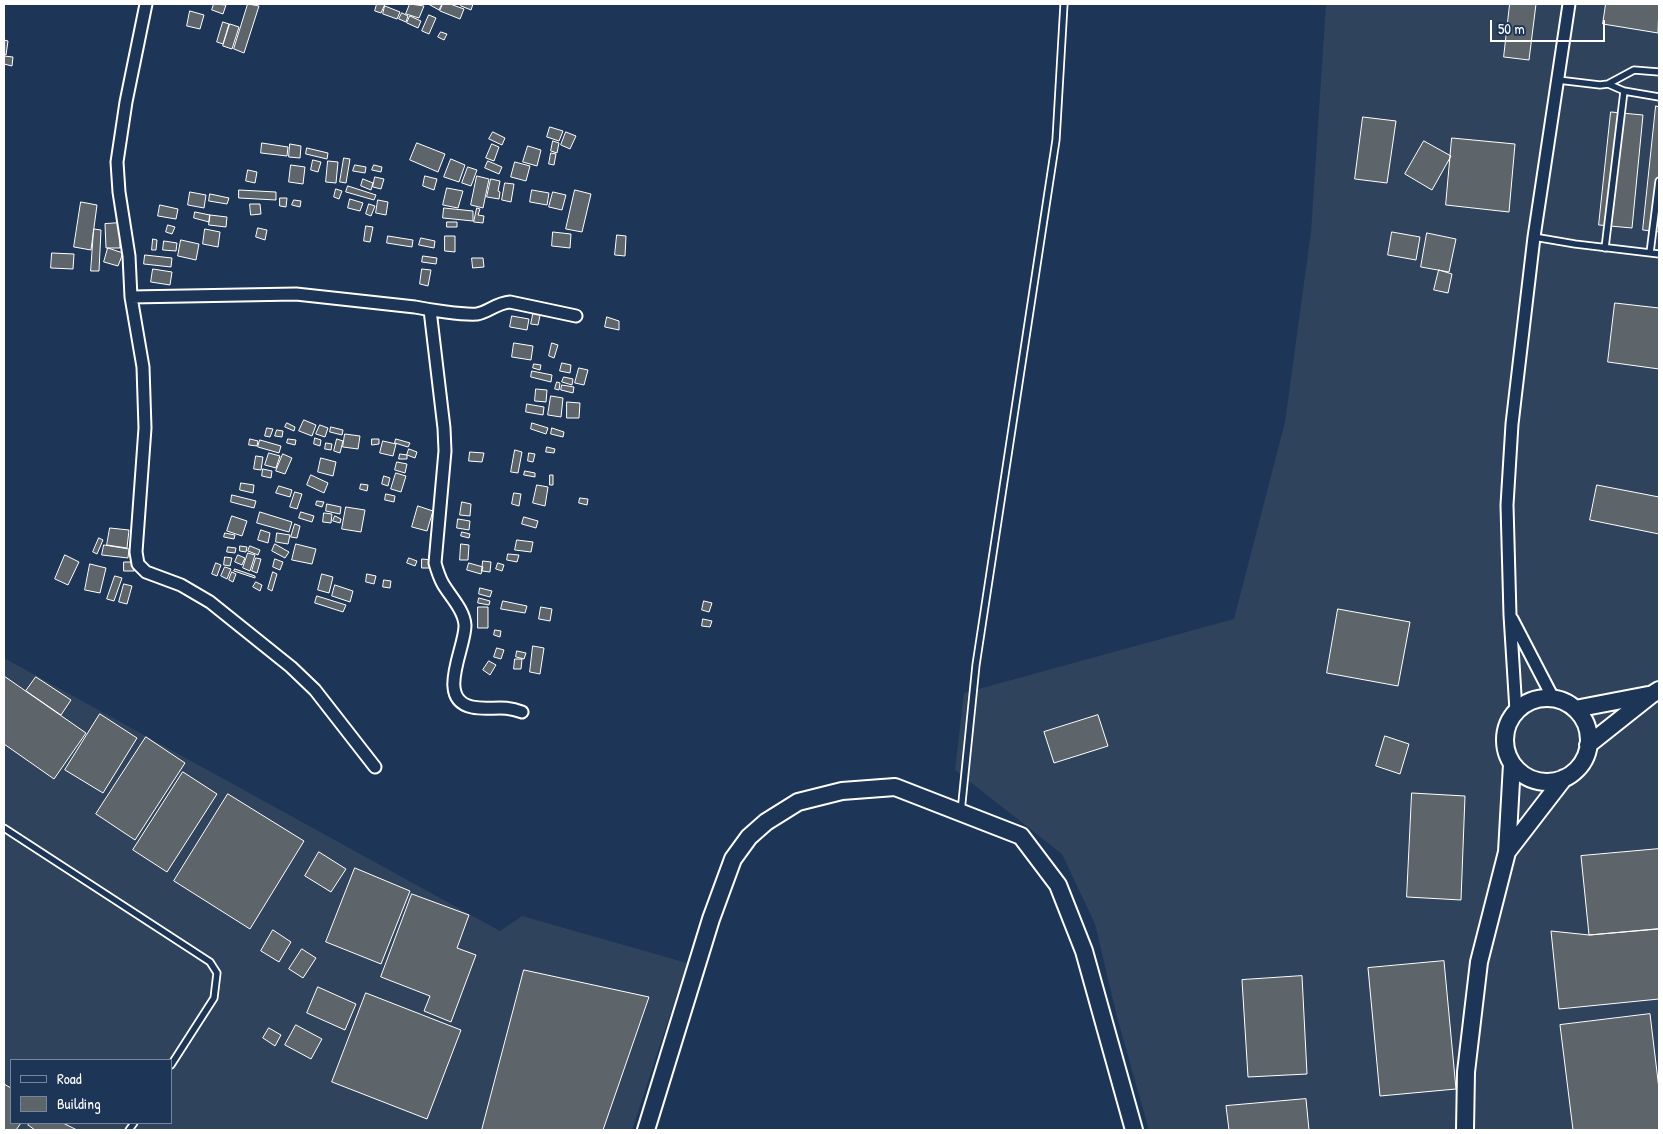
<!DOCTYPE html>
<style>
body{margin:0}
#map{position:relative;width:1663px;height:1134px;overflow:hidden;background:#1d3557;font-family:"Patrick Hand",sans-serif}
canvas{display:block}
.frame{position:absolute;inset:0;border:5px solid #fff;pointer-events:none}
.legend{position:absolute;left:10px;top:1059px;width:162px;height:65px;box-sizing:border-box;background:#1d3557;border:1px solid #77869a;margin:0;padding:6px 9px;list-style:none;font-size:15px;color:#fff}
.legend li{display:flex;align-items:center;gap:10px;height:25px}
.legend b{width:25px;border:1px solid #77869a}
.scale{position:absolute;left:1490px;top:20px;width:115px;height:22px;box-sizing:border-box;border:2px solid #fff;border-top:0;padding-left:6px;font-size:15px;line-height:18px;white-space:nowrap;color:#fff;-webkit-text-stroke:4px #1d3557;paint-order:stroke}
</style>
<div id="map">
<canvas width="1663" height="1134"></canvas>
<div class="frame"></div>
<ul class="legend">
<li><b style="height:6px;background:#1d3557"></b>Road</li>
<li><b style="height:14px;background:#5d656a"></b>Building</li>
</ul>
<div class="scale">50 m</div>
</div>
<script>
const ctx = document.querySelector('canvas').getContext('2d');
ctx.lineJoin = 'round';
function paint(path, color) { ctx.fillStyle = color; ctx.fill(path, 'evenodd'); }
function stroke(path, color, width, dash) { ctx.strokeStyle = color; ctx.lineWidth = width; ctx.lineCap = dash ? 'butt' : 'round'; ctx.setLineDash(dash || []); ctx.stroke(path); }
const built = new Path2D(`
 M1326 4H1659V1130H1149L1117 1017 1095 924 1062 854 955 770 964 693 1234 619 1285 422 1311 232Z
 M4 658 500 931 522 916 687 963 632 1130H4ZM11 1060H171V1123H11Z`);
const building = new Path2D(`
 M214 4 226 5 223 14 212 10Z
 M248 4 259 6 244 53 234 49Z
 M377 4H385L381 13 375 11Z
 M410 4 424 6 419 18 406 14Z
 M431 4H442L439 10 430 5Z
 M443 4H450L464 9 460 19 440 11Z
 M462 4H473L471 10 461 6Z
 M1510 4H1536L1529 60 1504 57Z
 M1606 4H1659L1658 33 1603 24Z
 M385 6 400 12 397 19 383 14Z
 M190 11 204 15 200 29 187 26Z
 M402 13 408 16 406 22 399 19Z
 M429 15 436 18 429 34 422 31Z
 M410 16 421 21 418 28 407 23Z
 M223 22 229 24 223 44 217 42Z
 M230 24 239 27 232 49 223 46Z
 M441 32 447 34 444 40 438 37Z
 M4 40 8 41 6 55 4 54Z
 M4 56 13 57 12 66 4 64Z
 M1656 106 1659 107V232L1643 230Z
 M1611 112 1643 115 1632 228 1599 225Z
 M1363 117 1396 121 1387 183 1355 179Z
 M550 127 563 131 559 141 547 137Z
 M493 132 505 138 502 145 489 139Z
 M566 132 576 136 570 149 561 145Z
 M1452 138 1515 144 1509 212 1446 205Z
 M553 141 559 143 557 153 551 151Z
 M1424 141 1451 156 1432 190 1405 174Z
 M262 143 288 147 287 156 261 153Z
 M417 143 445 154 438 172 410 160Z
 M290 144 301 146 300 158 289 157Z
 M492 144 499 147 494 161 486 158Z
 M528 146 541 150 537 166 523 162Z
 M307 148 328 153 327 159 306 154Z
 M551 153 556 154 554 165 549 164Z
 M344 158 350 159 346 183 340 182Z
 M451 159 465 165 459 182 444 177Z
 M313 160 321 162 318 172 311 170Z
 M328 161 338 162 336 183 326 182Z
 M488 161 502 167 499 174 485 168Z
 M515 162 530 166 526 181 511 177Z
 M291 165 305 167 303 184 289 182Z
 M355 165 366 167 365 173 353 171Z
 M374 165 382 167 381 172 372 170Z
 M468 167 477 170 471 186 462 183Z
 M248 170 257 172 255 183 246 181Z
 M425 176 437 179 434 190 423 186Z
 M477 176 489 179 483 208 471 205Z
 M375 177 384 179 381 189 373 187Z
 M363 179 373 183 371 190 361 186Z
 M491 179 500 181 498 191 500 192 499 199 487 197Z
 M505 183 514 184 511 202 502 200Z
 M348 186 376 195 374 200 346 192Z
 M447 188 463 191 458 208 443 205Z
 M336 189 342 191 339 199 334 197Z
 M239 190 276 192V200L239 198Z
 M532 190 549 193 547 205 530 202Z
 M575 190 591 194 582 232 566 229Z
 M190 192 206 195 204 208 188 205Z
 M553 192 566 195 562 210 549 207Z
 M210 194 229 198 227 204 209 201Z
 M280 198H287L286 207 280 206Z
 M350 199 363 203 360 211 348 208Z
 M294 200 301 201 300 207 292 205Z
 M378 200 388 202 386 215 376 213Z
 M81 202 97 205 91 250 74 247Z
 M250 204H260L261 214 251 215Z
 M369 204 375 206 371 216 366 214Z
 M160 205 178 209 176 219 158 216Z
 M444 208 473 211V221L443 218Z
 M477 208 480 209 478 215 484 216 483 223 474 222Z
 M195 212 210 215 209 222 194 218Z
 M210 215 227 217 226 227 209 225Z
 M447 222H457V227H447Z
 M120 223V248H106L105 224Z
 M168 225 175 227 172 234 166 232Z
 M366 226 373 227 370 242 364 241Z
 M258 228 267 230 265 240 256 237Z
 M94 229 101 230 99 271H91Z
 M205 229 220 232 218 247 203 244Z
 M553 232 571 234 570 248 552 246Z
 M1392 232 1420 237 1416 260 1388 255Z
 M1427 233 1456 239 1449 272 1421 267Z
 M617 235 626 236 625 256 615 255Z
 M388 236 413 240 412 247 387 243Z
 M445 236H455V252L445 251Z
 M421 238 435 241 434 248 419 245Z
 M153 239 157 240 156 250H152Z
 M181 240 199 244 196 260 178 256Z
 M164 241 177 243 176 251 163 250Z
 M108 248 123 253 118 266 104 262Z
 M52 253 74 254 73 269 51 268Z
 M145 255 172 258 171 267 144 264Z
 M423 256 437 258 436 264 422 262Z
 M472 258H483L484 267 473 268Z
 M153 269 172 272 170 285 151 282Z
 M422 269 431 270 428 286 420 284Z
 M1439 270 1452 274 1448 293 1434 290Z
 M1615 303 1659 308V369L1608 362Z
 M534 310 541 311 538 325 531 324Z
 M512 316 529 319 527 330 510 327Z
 M607 317 619 321V330L605 327Z
 M514 343 533 346 531 360 512 357Z
 M552 343 558 345 554 358 549 356Z
 M562 363 571 365 570 373 560 371Z
 M534 364 541 365 540 370 533 368Z
 M579 368 588 370 584 385 575 383Z
 M532 371 552 375 551 382 531 377Z
 M564 377 573 379 572 385 562 382Z
 M557 382 560 383 559 390 555 389Z
 M562 385 574 387 573 393 561 390Z
 M536 389 547 390 546 402 535 401Z
 M551 396 563 398 561 417 548 415Z
 M567 402 580 403 579 418H567Z
 M527 404 544 407 543 415 526 412Z
 M304 420 316 425 312 436 299 431Z
 M287 423 295 427 294 431 285 427Z
 M532 423 548 428 546 434 531 429Z
 M320 425 328 428 325 437 316 434Z
 M331 427 343 430 342 435 330 432Z
 M267 428 273 429 270 437 265 436Z
 M552 428 564 432 563 437 551 434Z
 M277 430 283 431 282 437 275 436Z
 M345 434 360 436 358 449 343 447Z
 M315 438 321 440 320 446 314 444Z
 M250 439 258 441 257 446 249 445Z
 M288 439 296 440 295 445 287 443Z
 M337 439 343 441 340 453 334 451Z
 M372 439H379V444L372 445Z
 M396 439 410 443 408 447 395 443Z
 M260 440 281 446 279 453 258 447Z
 M383 441 396 444 393 456 380 453Z
 M326 443 332 444 331 450 325 449Z
 M547 447 555 449 554 453 546 452Z
 M409 449 417 452 415 458 407 455Z
 M515 450 522 452 518 473 511 472Z
 M470 452 484 453 482 462 469 461Z
 M269 453 280 456 276 468 265 465Z
 M529 453 535 454 533 462 528 461Z
 M283 454 292 458 285 474 276 471Z
 M400 454 407 455V459H399Z
 M256 456 263 457 261 470 254 469Z
 M321 458 336 462 333 476 318 472Z
 M397 462 407 464 405 473 395 470Z
 M263 469 272 471 271 478 262 476Z
 M525 471 535 473V477L524 475Z
 M396 473 406 476 401 492 391 489Z
 M311 475 328 483 324 493 307 485Z
 M550 475H553V485H550Z
 M384 476 390 478 388 486 382 484Z
 M241 483 254 485 253 493 240 490Z
 M361 484 368 485 367 491 360 489Z
 M537 485 548 487 545 506 533 503Z
 M1597 485 1659 497V534L1590 520Z
 M279 486 292 490 290 497 276 493Z
 M295 492 302 494 297 509 290 507Z
 M514 493 521 494 519 506 512 504Z
 M386 494 395 496 394 502 385 500Z
 M232 495 256 501 254 508 231 502Z
 M580 498 588 499 587 505 579 503Z
 M317 501 324 502 322 507 316 505Z
 M462 502 471 504 470 516 460 515Z
 M327 504 341 507 340 514 326 511Z
 M418 506 433 511 427 531 412 527Z
 M346 507 365 510 361 532 342 529Z
 M260 512 292 522 289 532 257 523Z
 M301 512 314 516 312 522 299 518Z
 M324 513 332 514 331 523 323 522Z
 M232 516 247 521 242 536 227 531Z
 M335 516 341 519 340 523 333 521Z
 M524 517 538 521 536 528 522 524Z
 M458 519 470 521 469 530 457 528Z
 M295 524 300 526 297 538 291 537Z
 M110 528 129 530 127 548 107 545Z
 M261 530 270 533 268 543 258 540Z
 M462 532 470 534 469 538 461 536Z
 M225 533 235 535 234 539 224 537Z
 M277 533 290 535 288 544 276 542Z
 M99 538 103 540 97 554 93 552Z
 M517 540 533 542 531 552 515 550Z
 M275 544 289 552 285 558 272 551Z
 M296 544 316 549 312 564 292 560Z
 M461 544 469 545 468 560H460Z
 M104 545 129 549 128 558 102 555Z
 M240 546 247 547 246 552 240 551Z
 M250 546 260 550 258 555 248 551Z
 M228 547 236 548 235 553 227 552Z
 M248 553 255 555 250 571 243 568Z
 M508 554 519 555 517 562 507 560Z
 M65 555 79 562 68 585 55 579Z
 M238 555 245 558 242 565 235 562Z
 M225 557 232 558 230 566 224 565Z
 M256 558 261 559 257 573 252 571Z
 M409 558 417 561 415 566 407 563Z
 M275 559 283 562 280 570 273 567Z
 M422 559 432 560 431 568H422Z
 M483 561 491 562 490 572 482 571Z
 M124 562H134V571H124Z
 M216 563 221 565 217 576 212 574Z
 M469 563 483 567 481 574 467 570Z
 M498 563 504 565 502 571 496 569Z
 M90 564 106 568 100 593 85 590Z
 M225 567 231 569 227 579 221 576Z
 M235 569 255 576V578L234 571Z
 M232 572 236 574 233 582 229 580Z
 M273 572 277 574 272 591 268 589Z
 M322 574 333 577 329 593 318 590Z
 M367 574 376 576 374 584 366 582Z
 M115 576 122 578 114 601 107 599Z
 M384 580 391 581 390 588 383 587Z
 M256 582 262 585 260 591 253 587Z
 M124 584 132 586 127 604 119 602Z
 M335 585 353 591 350 602 332 596Z
 M480 588 492 591 490 597 479 594Z
 M317 596 346 605 343 612 315 603Z
 M479 598 490 601 489 605 478 603Z
 M503 601 527 606 525 613 501 609Z
 M704 601 712 603 709 612 702 610Z
 M478 607H488V628H478Z
 M541 607 552 609 550 621 539 619Z
 M1338 609 1410 622 1398 686 1327 673Z
 M703 619 712 621 710 627 702 626Z
 M495 630 501 631 500 637 494 635Z
 M533 646 544 648 540 674 530 672Z
 M497 648 504 650 501 659 494 657Z
 M517 651 526 653 524 659 516 657Z
 M515 659H522L521 669H514Z
 M489 661 496 665 490 675 483 670Z
 M4 676 86 733 54 779 4 744Z
 M36 677 71 700 61 715 26 691Z
 M100 714 137 738 103 793 65 770Z
 M1098 715 1108 746 1054 763 1044 732Z
 M1385 736 1409 744 1400 774 1376 766Z
 M146 737 185 763 135 840 96 814Z
 M183 772 217 794 167 872 133 850Z
 M1412 793 1465 796 1461 900 1407 897Z
 M228 794 304 841 250 929 174 881Z
 M1659 849V929L1589 935 1581 856Z
 M319 852 346 869 331 892 305 876Z
 M355 868 410 891 381 964 326 942Z
 M412 894 469 915 457 948 476 955 451 1022 424 1011 430 996 381 977Z
 M1659 929V999L1559 1009 1551 931 1589 935Z
 M273 930 291 942 279 962 261 951Z
 M302 949 316 958 303 978 289 969Z
 M1444 961 1456 1089 1380 1096 1368 968Z
 M524 970 649 997 603 1130H482Z
 M1302 976 1307 1074 1248 1077 1242 980Z
 M318 987 356 1004 345 1030 307 1013Z
 M366 993 461 1030 427 1119 332 1082Z
 M1650 1014 1659 1089V1130H1573L1560 1025Z
 M296 1025 322 1039 311 1059 285 1045Z
 M269 1028 281 1035 275 1046 263 1038Z
 M4 1084 11 1088V1123H21L16 1130H4Z
 M1306 1099 1309 1130H1229L1226 1106Z
 M30 1123H63L77 1130H35L28 1125Z`);
const lane = new Path2D(`
 M1558 80 1600 85 1608 84 1634 70 1659 72
 M1608 84 1624 91 1659 97
 M1534 237 1575 244 1659 254
 M1605 248 1624 91
 M1650 253 1659 181
 M961 812 976 665 1056 140 1064 4
 M4 828 210 962 217 973 214 998 171 1065
 M129 1130 134 1123`);
const street = new Path2D(`
 M146 4 126 102 117 162 119 192 129 256 131 297 143 367 145 428 136 552 138 564 146 572 181 585 210 602 291 667 315 690 375 767
 M131 297 296 294 415 307C430 310 462 315 477 314 489 312 496 303 510 302L576 316
 M430 310 444 428 445 451 435 563C437 570 439 577 443 584 450 596 464 610 465 625 466 647 435 699 472 707 490 711 502 704 522 712
 M1512 619 1553 698
 M1516 711 1510 615 1507 505 1512 424 1534 237 1569 4`);
const secondary = new Path2D(`
 M1505 740a42 42 0 1 1 84 0a42 42 0 1 1-84 0Z
 M1575 709 1648 695
 M1588 745 1651 695 1659 690
 M1507 852 1564 778
 M646 1130 711 919 733 859 749 837 766 822 798 802 842 791 895 787 1021 836 1058 885 1084 951 1134 1130
 M1465 1130 1466 1072 1479 962 1507 852 1512 764`);
paint(built, '#30435d');
paint(building, '#5d656a');
stroke(building, '#fff', 1);
stroke(lane, '#fff', 9);
stroke(street, '#fff', 15);
stroke(secondary, '#fff', 20);
stroke(lane, '#1d3557', 5.5);
stroke(street, '#1d3557', 11);
stroke(secondary, '#1d3557', 16);
</script>
